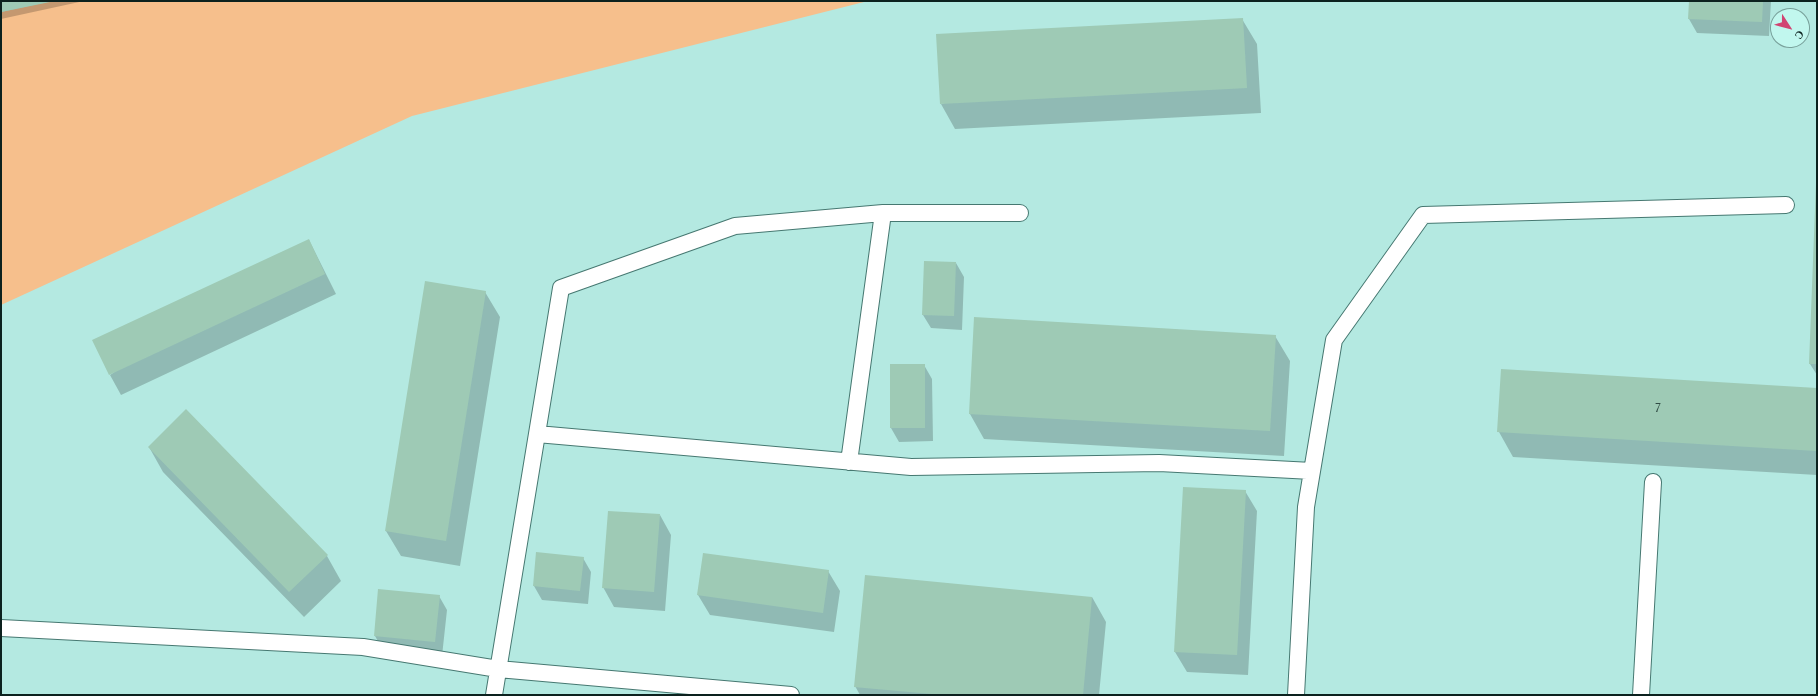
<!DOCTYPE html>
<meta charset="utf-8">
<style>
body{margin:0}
#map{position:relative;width:1818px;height:696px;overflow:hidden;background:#b4e9e1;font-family:Spectral,serif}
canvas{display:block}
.frame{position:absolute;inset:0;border:2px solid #0c211e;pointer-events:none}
.north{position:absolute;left:1770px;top:8px;width:40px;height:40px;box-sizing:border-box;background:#c1f7ee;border:1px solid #79a19b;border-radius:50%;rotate:126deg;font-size:11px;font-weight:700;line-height:16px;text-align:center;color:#0c211e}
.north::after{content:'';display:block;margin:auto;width:14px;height:18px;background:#d14472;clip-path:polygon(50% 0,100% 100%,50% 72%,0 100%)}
</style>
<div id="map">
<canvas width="1818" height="696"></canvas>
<div class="frame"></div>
<div class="north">С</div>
</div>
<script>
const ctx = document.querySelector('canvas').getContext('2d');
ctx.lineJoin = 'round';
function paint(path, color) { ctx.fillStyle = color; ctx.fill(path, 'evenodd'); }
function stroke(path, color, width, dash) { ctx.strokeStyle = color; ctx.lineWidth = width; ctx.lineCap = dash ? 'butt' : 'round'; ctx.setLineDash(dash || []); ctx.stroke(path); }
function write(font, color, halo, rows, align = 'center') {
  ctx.font = font + ' Spectral,serif'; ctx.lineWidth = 4; ctx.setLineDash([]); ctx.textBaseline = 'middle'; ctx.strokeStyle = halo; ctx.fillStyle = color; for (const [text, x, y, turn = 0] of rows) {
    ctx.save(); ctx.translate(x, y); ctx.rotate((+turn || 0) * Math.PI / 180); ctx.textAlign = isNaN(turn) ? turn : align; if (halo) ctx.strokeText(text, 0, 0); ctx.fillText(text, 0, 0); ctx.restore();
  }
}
const green = new Path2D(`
 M52 1H868L412 116 1 305V12Z`);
const shadow = new Path2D(`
 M1 1H84L1 19Z
 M1690 1H1771L1769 36 1697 33 1689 19Z
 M1242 19 1257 44 1261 113 955 129 941 104Z
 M1817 175V375L1810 364Z
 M309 240 336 294 121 395 110 375Z
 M956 263 964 277 962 330 931 328 923 315Z
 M485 292 500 317 460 566 401 556 386 531Z
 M1275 336 1290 361 1284 456 984 439 970 414Z
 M924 365 932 379 933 441 899 442 891 428Z
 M1502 370 1817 389V475L1513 457 1499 432Z
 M149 447 327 556 341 581 304 617 163 472Z
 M1245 491 1257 511 1248 675 1187 672 1175 652Z
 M660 515 671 535 665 611 614 607 603 587Z
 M537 553 583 558 591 572 588 604 542 600 534 586Z
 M828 571 840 591 834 632 710 615 698 595Z
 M379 590 439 596 447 610 442 656 383 650 375 636Z
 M1092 597 1106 622 1099 695H860L855 686Z`);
const building = new Path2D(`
 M1 1H49L50 2 1 12Z
 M1689 1H1763L1762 22 1688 19Z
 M1243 18 1247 88 940 104 936 34Z
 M1816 183H1817V364H1809Z
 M309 239 325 274 109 375 92 340Z
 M924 261 956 262 954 316 922 315Z
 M425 281 486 291 446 541 385 531Z
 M974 317 1276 335 1270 431 969 414Z
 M890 364H925V428H890Z
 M1501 369 1817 388V451L1497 432Z
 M186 409 328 555 289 592 148 447Z
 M1183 487 1246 490 1237 655 1174 652Z
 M608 511 660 514 654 592 602 588Z
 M536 552 584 557 580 591 533 586Z
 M703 553 829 570 823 613 697 595Z
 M865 575 1092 597 1083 695H943L854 687Z
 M378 589 440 595 435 642 374 636Z`);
const lane = new Path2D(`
 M537 434 911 467 1159 463 1312 471
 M849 462 883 213
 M1 628 363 647 498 669 791 695
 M494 695 561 288 735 226 883 213H1020
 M1296 695 1306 507 1334 340 1423 215 1786 205
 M1641 695 1653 482`);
const numberNames = [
 ["7",1658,410]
];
paint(green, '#f6bf8c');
paint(shadow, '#0003');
paint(building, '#9ecab5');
stroke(lane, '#467871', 18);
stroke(lane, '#fff', 16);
write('12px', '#304b44', null, numberNames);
</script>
